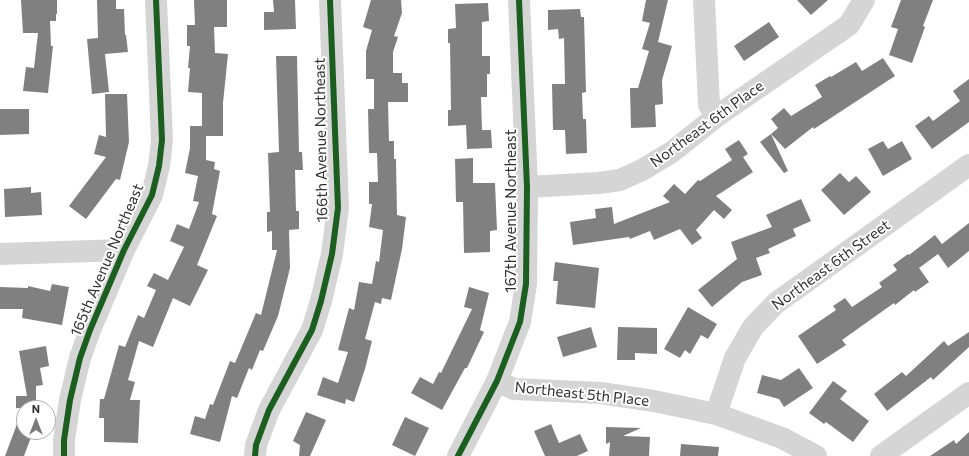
<!DOCTYPE html>
<style>
body{margin:0}
#map{position:relative;width:969px;height:456px;overflow:hidden;background:#fff;font-family:Commissioner,sans-serif}
canvas{display:block}
.north{position:absolute;left:16px;top:400px;width:40px;height:40px;box-sizing:border-box;background:#fff;border:1px solid #adadad;border-radius:50%;rotate:0deg;font-size:11px;font-weight:700;line-height:16px;text-align:center;color:#313131}
.north::after{content:'';display:block;margin:auto;width:14px;height:18px;background:#797979;clip-path:polygon(50% 0,100% 100%,50% 72%,0 100%)}
</style>
<div id="map">
<canvas width="969" height="456"></canvas>
<div class="north">N</div>
</div>
<script>
const ctx = document.querySelector('canvas').getContext('2d');
ctx.lineJoin = 'round';
function paint(path, color) { ctx.fillStyle = color; ctx.fill(path, 'evenodd'); }
function stroke(path, color, width, dash) { ctx.strokeStyle = color; ctx.lineWidth = width; ctx.lineCap = dash ? 'butt' : 'round'; ctx.setLineDash(dash || []); ctx.stroke(path); }
function write(font, color, halo, rows, align = 'center') {
  ctx.font = font + ' Commissioner,sans-serif'; ctx.lineWidth = 4; ctx.setLineDash([]); ctx.textBaseline = 'middle'; ctx.strokeStyle = halo; ctx.fillStyle = color; for (const [text, x, y, turn = 0] of rows) {
    ctx.save(); ctx.translate(x, y); ctx.rotate((+turn || 0) * Math.PI / 180); ctx.textAlign = isNaN(turn) ? turn : align; if (halo) ctx.strokeText(text, 0, 0); ctx.fillText(text, 0, 0); ctx.restore();
  }
}
const building = new Path2D(`
 M21 0H57V14H56V21H50L51 46H53L48 93 23 91 26 67 34 68 38 33H23Z
 M97 0H116V9H124L125 35H126L128 52 105 54 109 92 92 94 87 39 98 38Z
 M194 0H227V27H214L215 53 228 54 223 103V136H206V160L215 162 214 169 220 171 212 214 217 216 197 265 208 270 190 306 173 298 153 347 139 341 128 380 135 382 130 400H140L138 443 104 442V418H99L100 399H104L119 345 125 347 138 315 144 318 156 290 147 286 154 273 168 280 184 247 170 241 177 224 189 229 199 202 193 201 198 176 185 173 190 148V126H202V93L188 92 190 68H188L190 46H187V25H195Z
 M273 0H295L296 29 264 30V12H274Z
 M371 0H401L402 13 394 36 398 37 393 52V73H402V83H408V102H388L389 141H394V159H396L397 215 406 217 402 249 391 300 382 298 381 304 375 302 365 339 372 341 365 369 354 402 346 399 345 404 317 395 323 377 338 383 348 352 338 350 349 308 354 310 359 282 372 284 376 261 379 262 383 230 369 227 372 204H369V182H378L377 153H369L368 109H374V79H366V51L372 30 363 27Z
 M646 0H668L658 42 672 46 662 80 663 104 655 105 656 127 631 128 630 88H638L649 51 642 49 650 23 642 21Z
 M797 0H828L811 15Z
 M901 0H933L923 26 925 27 912 63 889 55 898 29 891 27Z
 M488 3 489 21 482 22V56H490V74H487V97H481L482 130H491L492 148 467 149 466 125 448 126V110H451L450 43H448V29L456 28 455 4Z
 M580 9 581 17H584L586 92 582 93 583 119H586L587 153 566 154 565 130H553L552 84H565L564 38 559 39 558 29 548 30V10Z
 M769 22 779 37 744 61 734 46Z
 M276 56H297L299 152H302L303 170H295L296 211H299V229L289 230 290 268 278 316 263 351 260 350 252 370 249 368 237 398 232 396 220 442 190 434 195 416 205 419 210 404 213 405 230 361 235 363 256 313 261 315 277 250H272V231L267 232V212H270L268 153 279 152Z
 M883 58 895 76 814 129 813 127 785 149 771 134 778 128 771 119 784 108 791 116 822 97 815 85 830 76 831 77 856 62 862 71Z
 M969 79V122L932 149 915 126 929 116 933 121 960 101 953 91Z
 M105 94H127L129 142 120 180 116 179 86 219 69 206 106 157 94 154 99 135 106 137Z
 M0 109H29V134L0 135Z
 M771 134 788 171 784 173 760 142Z
 M739 140 748 154 743 157 753 172 716 196 732 210 724 219 714 210 696 230 702 238 692 245 680 229 654 240 650 231 630 239 629 237 573 245 570 222 596 218 595 209 612 207 614 224 670 202 663 196 674 184 685 194 698 180 700 181 732 160 725 149Z
 M883 141 888 149 902 141 912 159 883 176 868 149Z
 M473 158V183H495L497 230 490 231V252L464 253 463 202H456L455 159Z
 M840 173 849 182 856 176 871 192 844 215 821 190Z
 M31 187V193L41 192 42 215 5 217 4 189Z
 M801 199 811 221 793 229 796 236 768 249 770 253 756 258 762 275 742 282 712 307 698 290 737 259 731 242 772 227 766 215Z
 M969 223V251L948 268 938 254 919 268 929 282 915 292 914 290 895 305 894 303 842 340 846 345 817 364 798 336 836 310 833 306 845 298 852 307 882 287 879 283 897 270 893 265 908 254 909 255 935 235 942 244Z
 M555 262 599 268 595 308 556 304 558 281H553Z
 M52 284 69 287 62 325 22 318 23 309H0V287L28 288V286L50 291Z
 M469 287 489 293 480 330 484 332 467 368H465L442 410 411 393 420 377 433 384 439 372 441 373 472 309 464 307Z
 M688 307 717 324 708 339 701 335 690 354 685 350 680 358 664 349Z
 M591 327 597 347 563 357 557 337Z
 M618 327 657 328V354L635 353V360H617Z
 M969 332V347L933 380 931 377 887 411 874 394 902 372 906 376 944 341 948 346Z
 M46 346 49 366 40 368 43 385 36 386V408H16V396H27L19 351Z
 M799 368 813 388 784 407 779 399 757 393 762 375 781 380Z
 M833 381 847 391 840 399 869 421 853 442 826 422 824 424 809 413Z
 M23 408 24 432H33L24 456H5Z
 M306 412 326 420 310 456H299L300 445 293 441Z
 M405 417 429 428 415 456 392 445Z
 M551 424 559 443 580 434 588 451 577 456H545L534 431Z
 M606 427 641 428 623 436 650 437 649 456H609L610 442 606 444Z
 M969 432V456H930L954 440 956 444Z
 M681 444 719 447 718 456H680Z`);
const minor = new Path2D(`
 M704 0 709 105 717 116
 M527 187 599 183 620 180 642 170 672 152 717 116 849 25 864 0
 M0 254 124 250
 M497 381 514 389 601 393 654 401 716 414 782 438 816 456
 M716 414 735 358 753 327 776 303 969 165
 M64 456V440L70 400 80 358 90 330 124 250 152 195 159 166 162 140 156 0
 M255 456 256 445 269 410 312 330 321 301 332 254 338 208 330 0
 M458 456 497 381 520 322 526 284 527 187 519 0
 M881 456 969 393`);
const cycleway = new Path2D(`
 M64 456V440L70 400 80 358 90 330 124 250 152 195 159 166 162 140 156 0
 M255 456 256 445 269 410 312 330 321 301 332 254 338 208 330 0
 M458 456 497 381 520 322 526 284 527 187 519 0`);
const streetNames = [
 ["Northeast 6th Place",707,124,-36],
 ["166th Avenue Northeast",321,140,-91],
 ["167th Avenue Northeast",511,211,-90],
 ["165th Avenue Northeast",107,260,-67],
 ["Northeast 6th Street",831,265,-36],
 ["Northeast 5th Place",582,394,6]
];
paint(building, '#808080');
stroke(minor, '#d5d5d5', 22);
stroke(cycleway, '#1b5e20', 6);
write('15px', '#313131', '#fff', streetNames);
</script>
